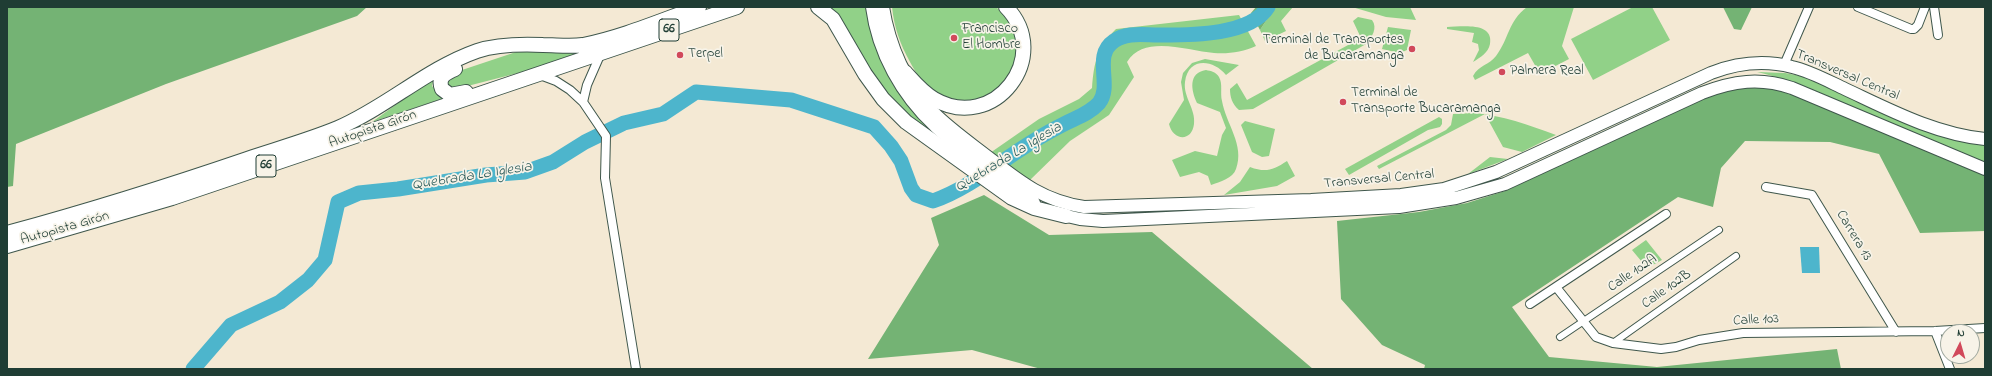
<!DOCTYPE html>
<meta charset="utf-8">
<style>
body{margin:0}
#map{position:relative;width:1992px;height:376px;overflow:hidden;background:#f4e9d4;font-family:"Indie Flower",sans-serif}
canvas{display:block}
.frame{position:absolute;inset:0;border:8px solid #1f3d34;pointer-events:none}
.north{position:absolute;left:1940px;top:324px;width:40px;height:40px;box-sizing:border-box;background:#f7f3e8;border:1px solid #a1aaa0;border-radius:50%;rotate:5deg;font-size:11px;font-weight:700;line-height:16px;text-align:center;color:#1f3d34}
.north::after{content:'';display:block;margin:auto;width:14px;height:18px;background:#d1495b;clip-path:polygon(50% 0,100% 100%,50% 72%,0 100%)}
</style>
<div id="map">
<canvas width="1992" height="376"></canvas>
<div class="frame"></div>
<div class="north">N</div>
</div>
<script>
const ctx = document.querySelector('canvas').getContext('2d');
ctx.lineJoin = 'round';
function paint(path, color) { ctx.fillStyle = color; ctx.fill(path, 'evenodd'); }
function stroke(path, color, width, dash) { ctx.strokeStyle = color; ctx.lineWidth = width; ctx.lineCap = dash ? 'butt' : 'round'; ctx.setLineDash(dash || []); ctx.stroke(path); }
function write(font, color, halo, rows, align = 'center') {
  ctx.font = font + ' "Indie Flower",sans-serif'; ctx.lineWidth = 3.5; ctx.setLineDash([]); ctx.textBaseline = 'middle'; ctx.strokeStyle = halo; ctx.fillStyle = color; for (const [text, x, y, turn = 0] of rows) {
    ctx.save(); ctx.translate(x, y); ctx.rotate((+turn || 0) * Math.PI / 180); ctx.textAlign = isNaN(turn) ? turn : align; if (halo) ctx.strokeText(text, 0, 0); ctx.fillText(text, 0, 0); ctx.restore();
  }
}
const green = new Path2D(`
 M827 7H867L973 162 895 106Z
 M892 7H996C1004 14 1013 22 1016 33 1018 42 1017 55 1014 64 1011 71 1008 79 1003 85 987 104 954 104 934 92 923 85 916 73 910 62 900 44 894 27 892 7Z
 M1275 7H1293L1281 21 1286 31 1265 41 1260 30Z
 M1352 7H1410L1416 20 1386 17Z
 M1527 7H1574L1562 46 1569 59 1540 74 1528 53 1475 80 1473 76C1479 65 1489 65 1496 56 1509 39 1508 21 1527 7Z
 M1633 7H1652L1670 40 1593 80 1571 39Z
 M1239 15 1256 46C1243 52 1229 54 1214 53 1188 51 1144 34 1127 62L1134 77 1109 115 1070 141 1029 181 990 153 1039 119 1079 99 1092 88C1094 62 1097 48 1116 29Z
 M1358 17 1372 20C1378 28 1372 37 1366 44L1253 109 1239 110C1232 104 1230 97 1230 89L1237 83 1247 100 1361 38 1353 21Z
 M1388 27 1411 30 1407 50 1400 53 1382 49Z
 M1447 27C1460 27 1494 21 1490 44 1488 53 1481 57 1473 62L1479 50 1478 44 1472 42 1474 33 1447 29Z
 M638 33 557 63 452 90 447 86 445 80 453 73 519 51Z
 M1205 59 1239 65 1226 75C1213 59 1188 57 1185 82 1183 97 1196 109 1194 124 1192 142 1173 141 1169 124L1184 100 1181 82 1183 73 1192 63Z
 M1206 70C1211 71 1216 72 1219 77 1223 84 1220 93 1222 101 1226 124 1245 145 1236 169 1233 178 1220 182 1211 185L1208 176 1199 172 1180 177 1172 160 1195 151 1217 156 1222 135 1226 128 1220 112 1197 103C1191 90 1188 73 1206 70Z
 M1757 72 1785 73 1806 77 1985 143V162C1944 146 1902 130 1861 113 1824 97 1797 81 1757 72Z
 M434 77 432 86 438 93 448 97 372 122Z
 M1473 113C1502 115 1529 125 1556 135L1522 152 1503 147 1485 114 1379 169 1377 166 1446 130 1451 125 1453 114Z
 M1439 117 1442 119V124L1440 127 1428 130 1349 175 1345 169Z
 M1245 121 1275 129 1269 156 1262 157 1252 152 1241 125Z
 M1490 157 1508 159 1468 174Z
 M1287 161 1295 176 1277 186 1224 195 1240 182 1250 167C1266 173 1273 170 1287 161Z
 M1646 240 1662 260 1647 268 1632 250Z`);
const forest = new Path2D(`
 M7 7H367L357 16 166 84 16 144 13 186 7 187Z
 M1256 7H1275L1260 30 1251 13Z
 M1723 7H1752L1741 30 1734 29Z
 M1753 84 1776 88 1799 96 1985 174V231L1920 233 1879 154 1830 142 1745 141 1721 168 1713 207 1678 197 1512 307 1549 357 1657 367 1837 349 1841 369H1424L1425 365 1382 345 1341 299 1337 221 1419 212 1467 203 1505 191 1703 97Z
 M984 195 1049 235 1152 232 1313 369H1041L972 350 868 359 939 245 931 218Z`);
const water = new Path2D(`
 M1800 247H1819L1820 273H1802Z`);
const river = new Path2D(`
 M193 369 231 325 280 302 308 280 325 260 338 202 359 193 398 189 486 175 525 172 553 162 585 142 624 123 663 114 696 92 791 100 874 127 891 146 901 161 911 188 916 195 933 201C970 188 999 162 1032 142 1043 135 1054 129 1066 123 1078 117 1090 113 1099 103 1113 85 1092 56 1114 41 1126 32 1144 35 1158 35 1189 35 1250 36 1268 7`);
const pedestrian = new Path2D(`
 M1560 337 1719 230
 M1613 343 1736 256`);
const minor = new Path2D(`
 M1858 7 1911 29H1914L1918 25 1925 7
 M1934 7 1938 35
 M1784 65 1809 7
 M540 75 556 81 570 90 583 102 606 136 605 178 636 369
 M583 102 587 85 601 53
 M1766 187 1812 195 1896 332
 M1556 287 1596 337 1613 343 1661 349 1676 347 1699 340 1743 333 1935 331 1985 328
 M1530 304 1666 214
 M1935 331 1950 369`);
const secondary = new Path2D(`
 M872 7C878 53 902 95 935 126 949 140 965 150 980 162 998 176 1015 192 1034 203
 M883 7C889 45 906 85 934 113 950 129 970 143 988 157 1019 181 1043 201 1084 207L1311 200 1401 195 1444 189 1496 172 1711 73C1737 63 1765 60 1792 67 1810 71 1828 81 1845 89 1890 110 1935 134 1985 139
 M1058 214 1080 219 1103 221 1399 207 1456 198 1505 184 1702 93C1733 81 1760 77 1792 88L1985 169`);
const trunk = new Path2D(`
 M818 7 833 19 865 74 883 99 906 122 1012 198 1034 208 1066 216
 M455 69C446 73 437 77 442 89L450 95 466 92
 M905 72C914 82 922 92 934 99 994 134 1054 56 1006 7
 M7 233C88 211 168 186 247 159 277 149 309 140 338 128 387 107 426 69 477 51 498 44 521 44 543 45 556 45 570 47 583 45 623 37 662 20 699 7
 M7 246 172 198 737 7`);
const markers = [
 [954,38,4,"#d1495b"],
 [1412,49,4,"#d1495b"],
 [680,55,4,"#d1495b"],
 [1502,72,4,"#d1495b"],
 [1343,102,4,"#d1495b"]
];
const shields = [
 [669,30,20],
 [266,166,20]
];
const shieldNames = [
 ["66",669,30],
 ["66",266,166]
];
const poiNames = [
 ["Francisco",962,30],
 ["El Hombre",962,46],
 ["Terminal de Transportes",1404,41,"right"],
 ["de Bucaramanga",1404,57,"right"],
 ["Terpel",688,55],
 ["Palmera Real",1510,72],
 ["Terminal de",1351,94],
 ["Transporte Bucaramanga",1351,110]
];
const streetNames = [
 ["Transversal Central",1847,76,23],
 ["Autopista Girón",373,130,-19],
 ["Transversal Central",1379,180,-5],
 ["Autopista Girón",65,229,-16],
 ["Carrera 13",1853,236,59],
 ["Calle 102A",1633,274,-34],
 ["Calle 102B",1667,290,-35],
 ["Calle 103",1756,321,-3]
];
const waterNames = [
 ["Quebrada La Iglesia",1009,158,-31],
 ["Quebrada La Iglesia",472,177,-9]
];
paint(green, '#91d188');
paint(forest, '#74b374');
paint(water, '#4db5cc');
stroke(river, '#4db5cc', 15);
stroke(pedestrian, '#3f574c', 8);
stroke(minor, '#3f574c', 10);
stroke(secondary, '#3f574c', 14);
stroke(trunk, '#3f574c', 16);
stroke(pedestrian, '#fff', 6);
stroke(minor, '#fff', 8);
stroke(secondary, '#fff', 12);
stroke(trunk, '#fff', 14);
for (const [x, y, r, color] of markers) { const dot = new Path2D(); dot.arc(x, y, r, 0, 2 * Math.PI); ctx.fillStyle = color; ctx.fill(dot); stroke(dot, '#f7f3e8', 1.5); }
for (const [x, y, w] of shields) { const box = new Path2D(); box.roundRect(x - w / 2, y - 11, w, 22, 3); ctx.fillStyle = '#f7f3e8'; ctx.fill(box); stroke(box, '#1f3d34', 1); }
write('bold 13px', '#1f3d34', null, shieldNames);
write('14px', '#1f3d34', '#f7f3e8', poiNames, 'left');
write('14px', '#1f3d34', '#f7f3e8', streetNames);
write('italic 15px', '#2a5b5a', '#f7f3e8', waterNames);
</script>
